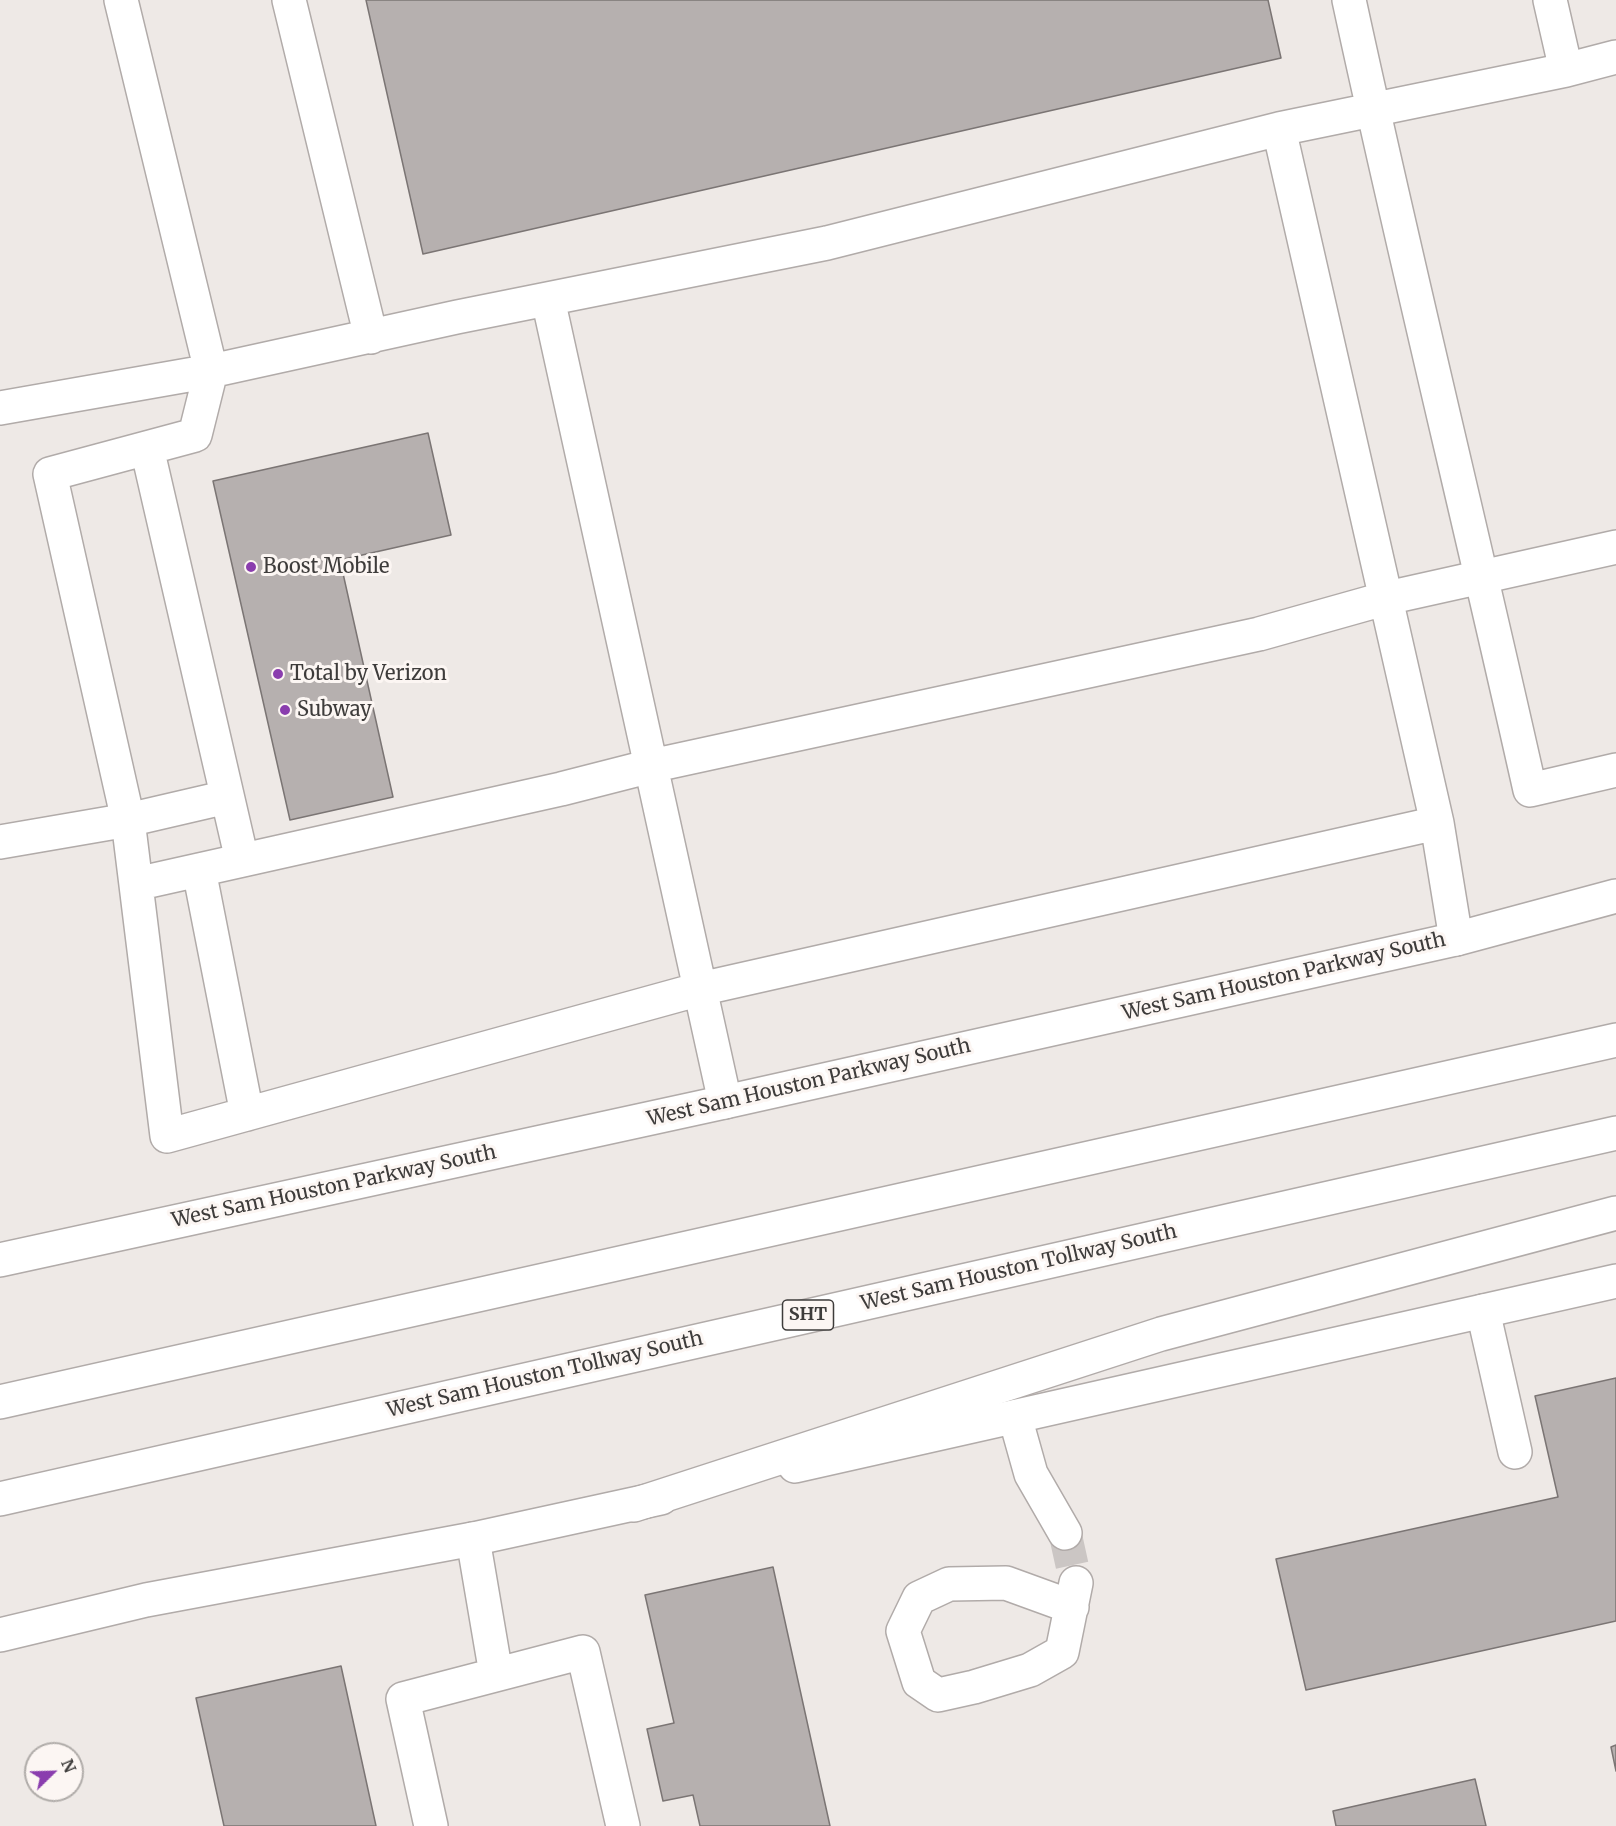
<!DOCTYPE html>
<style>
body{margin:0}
#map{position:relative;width:1616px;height:1826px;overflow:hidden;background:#eee9e6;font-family:Merriweather,serif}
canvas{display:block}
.north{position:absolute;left:24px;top:1742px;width:60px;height:60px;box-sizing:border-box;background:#fcf6f3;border:2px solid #b0aca9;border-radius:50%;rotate:67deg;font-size:16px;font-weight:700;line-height:24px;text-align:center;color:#3e3c3b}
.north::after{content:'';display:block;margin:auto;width:21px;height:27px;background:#8a3dae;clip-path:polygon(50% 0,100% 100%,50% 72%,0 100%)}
</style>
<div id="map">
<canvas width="1616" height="1826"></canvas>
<div class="north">N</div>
</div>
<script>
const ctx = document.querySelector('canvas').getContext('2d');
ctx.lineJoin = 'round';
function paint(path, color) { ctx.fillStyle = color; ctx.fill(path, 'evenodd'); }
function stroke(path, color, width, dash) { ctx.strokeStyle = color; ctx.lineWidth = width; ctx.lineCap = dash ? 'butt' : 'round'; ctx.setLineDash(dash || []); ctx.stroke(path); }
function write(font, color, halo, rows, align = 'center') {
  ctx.font = font + ' Merriweather,serif'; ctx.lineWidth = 6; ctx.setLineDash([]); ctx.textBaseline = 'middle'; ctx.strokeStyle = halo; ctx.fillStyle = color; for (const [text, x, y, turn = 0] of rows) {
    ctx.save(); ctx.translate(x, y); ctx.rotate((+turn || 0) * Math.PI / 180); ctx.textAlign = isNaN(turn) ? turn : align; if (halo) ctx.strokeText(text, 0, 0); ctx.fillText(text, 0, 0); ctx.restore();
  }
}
const building = new Path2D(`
 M366 0H1268L1281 58 423 254Z
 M428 433 451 535 340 560 393 797 290 820 213 481Z
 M1616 1378V1621L1306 1690 1276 1559 1558 1497 1535 1396Z
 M773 1567 830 1826H700L693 1795 663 1801 647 1729 674 1723 645 1595Z
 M341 1666 376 1826H224L196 1698Z
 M1616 1745V1771L1611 1747Z
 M1475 1779 1486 1826H1336L1333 1811Z`);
const minorTunnel = new Path2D(`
 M1065 1533 1076 1583`);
const minor = new Path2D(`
 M121 0 211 371 195 435 50 474 128 820 167 1136 700 989 1437 823
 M289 0 371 337
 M1349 0C1406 264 1471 526 1530 790L1616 770
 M1550 0 1566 70
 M1279 129 1437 823 1456 939
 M548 299 725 1102
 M0 408 211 371 457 317 827 243 1279 129 1566 70 1616 57
 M147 448 242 860
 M0 842 128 820 227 797
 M199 870 247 1114
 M136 884 561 789 651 766 1259 634 1387 598 1616 547
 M1483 1311 1515 1452
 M1015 1417 1031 1474 1065 1533
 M473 1539 496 1674
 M1072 1607 1006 1583 949 1584 919 1598 903 1631 919 1682 938 1695 974 1687 1030 1670 1062 1652 1076 1583
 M431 1826 403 1699 583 1652 623 1826`);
const major = new Path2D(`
 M0 1260 725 1102 1456 939 1616 896
 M795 1466 1616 1281
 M0 1635 146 1600 473 1539 661 1498`);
const highway = new Path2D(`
 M0 1402 1616 1040
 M0 1499 1616 1133
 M634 1505 1161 1334 1616 1213`);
const markers = [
 [251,567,6,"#8a3dae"],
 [278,674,6,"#8a3dae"],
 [285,710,6,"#8a3dae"]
];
const shields = [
 [808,1315,51]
];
const shieldNames = [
 ["SHT",808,1315]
];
const poiNames = [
 ["Boost Mobile",263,567],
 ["Total by Verizon",290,674],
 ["Subway",297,710]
];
const streetNames = [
 ["West Sam Houston Parkway South",1284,977,-13],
 ["West Sam Houston Parkway South",809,1083,-13],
 ["West Sam Houston Parkway South",334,1187,-12],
 ["West Sam Houston Tollway South",1019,1268,-13],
 ["West Sam Houston Tollway South",545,1375,-13]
];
paint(building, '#b6b0af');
stroke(building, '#7b7574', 1.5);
stroke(minorTunnel, '#cbc6c4', 33, [33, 16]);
stroke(minor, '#b1aba9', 36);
stroke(major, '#b1aba9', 36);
stroke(highway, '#b1aba9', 36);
stroke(minor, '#fff', 33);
stroke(major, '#fff', 33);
stroke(highway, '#fff', 33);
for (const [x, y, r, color] of markers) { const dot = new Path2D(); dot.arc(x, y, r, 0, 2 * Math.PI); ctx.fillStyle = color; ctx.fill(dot); stroke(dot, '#fcf6f3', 2); }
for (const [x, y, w] of shields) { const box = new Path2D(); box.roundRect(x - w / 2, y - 15, w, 30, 4.5); ctx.fillStyle = '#fcf6f3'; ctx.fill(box); stroke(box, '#3e3c3b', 1.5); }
write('bold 18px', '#3e3c3b', null, shieldNames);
write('20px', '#3e3c3b', '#fcf6f3', poiNames, 'left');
write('20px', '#3e3c3b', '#fcf6f3', streetNames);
</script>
